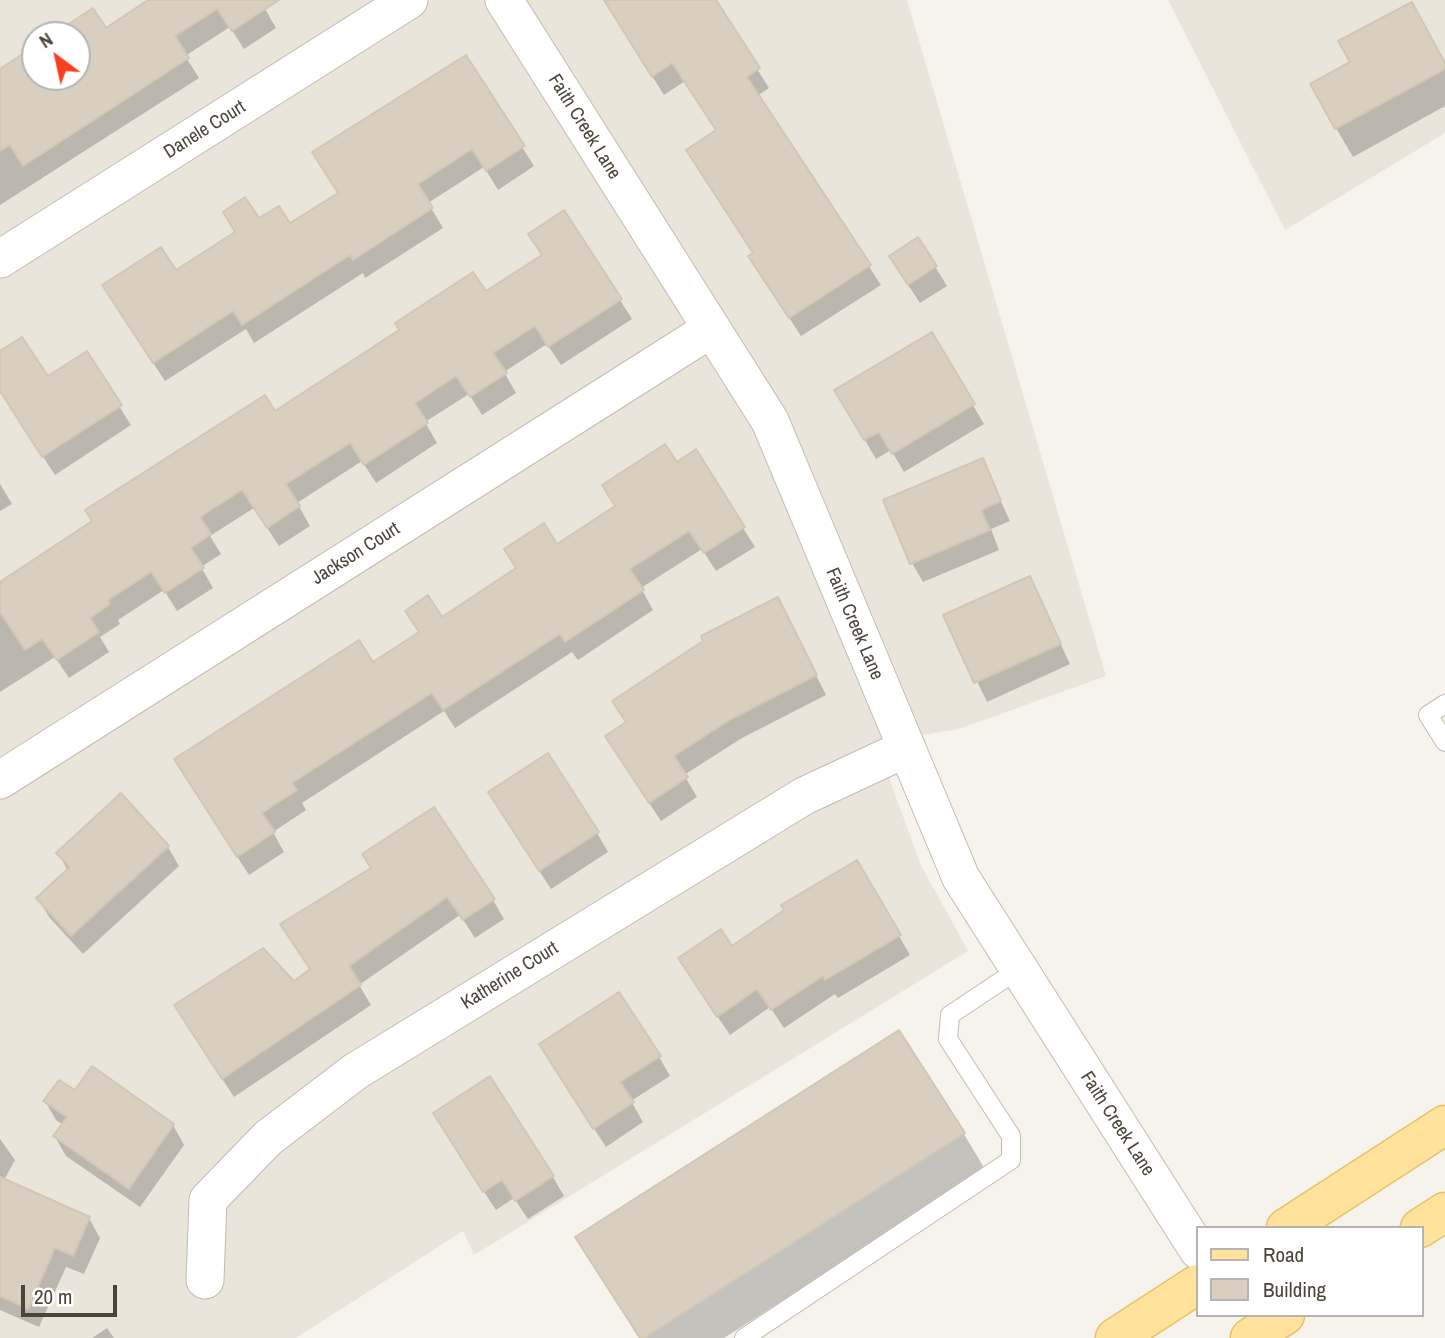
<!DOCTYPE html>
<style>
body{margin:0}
#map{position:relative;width:1445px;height:1338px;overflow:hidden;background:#f6f3ec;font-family:"Archivo Narrow",sans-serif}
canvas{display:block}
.legend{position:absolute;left:1196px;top:1226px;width:228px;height:91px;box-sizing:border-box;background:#fff;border:2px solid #b7b4b0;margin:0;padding:9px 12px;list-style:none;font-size:21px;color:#4b4439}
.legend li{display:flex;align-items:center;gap:14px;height:35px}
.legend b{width:35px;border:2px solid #b7b4b0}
.north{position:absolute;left:21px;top:21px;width:70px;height:70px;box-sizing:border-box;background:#fff;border:2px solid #b7b4b0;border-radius:50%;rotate:327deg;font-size:19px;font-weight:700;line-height:28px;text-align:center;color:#4b4439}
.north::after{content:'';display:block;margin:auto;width:24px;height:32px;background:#fc3f1d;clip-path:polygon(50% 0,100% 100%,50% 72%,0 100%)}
.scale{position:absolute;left:21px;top:1285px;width:96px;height:32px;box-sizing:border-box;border:4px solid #4b4439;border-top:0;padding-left:9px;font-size:21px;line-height:24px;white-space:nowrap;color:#4b4439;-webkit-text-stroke:5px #fff;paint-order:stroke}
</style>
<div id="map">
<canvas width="1445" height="1338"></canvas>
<ul class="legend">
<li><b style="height:9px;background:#ffe39c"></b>Road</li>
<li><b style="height:19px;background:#d8cfc1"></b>Building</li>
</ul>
<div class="north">N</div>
<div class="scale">20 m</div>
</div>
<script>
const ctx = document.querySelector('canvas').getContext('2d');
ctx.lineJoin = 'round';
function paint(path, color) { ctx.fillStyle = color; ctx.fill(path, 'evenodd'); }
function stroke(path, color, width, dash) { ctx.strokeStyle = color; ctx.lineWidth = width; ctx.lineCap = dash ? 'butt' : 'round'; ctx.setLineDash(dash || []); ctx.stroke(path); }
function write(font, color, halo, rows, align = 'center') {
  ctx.font = font + ' "Archivo Narrow",sans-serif'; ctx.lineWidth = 5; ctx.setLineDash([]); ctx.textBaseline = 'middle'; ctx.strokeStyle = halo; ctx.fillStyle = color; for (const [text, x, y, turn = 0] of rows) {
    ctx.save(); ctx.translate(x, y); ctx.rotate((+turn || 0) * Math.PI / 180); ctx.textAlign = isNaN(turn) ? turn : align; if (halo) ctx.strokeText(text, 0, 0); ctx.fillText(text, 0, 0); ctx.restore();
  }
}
const residential = new Path2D(`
 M0 0H907L1106 676 959 729 876 743 921 865 968 951 474 1255 463 1231 296 1338H0ZM35 35H77V77H35Z
 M1168 0H1445V133L1285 230Z`);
const shadow = new Path2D(`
 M151 0H275L264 7 276 28 244 49 230 27 185 56 199 78 0 205V71L35 48V77H77V35H55L105 30Z
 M604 0H710L715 3 769 88 757 96 881 285 801 336 762 276 717 131 685 81 664 95Z
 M465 57 534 166 498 190 484 167 428 203 443 228 365 278 363 273 254 343 246 329 165 381 115 305 259 221 289 225 340 194Z
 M1352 63 1445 64V106L1353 157 1336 128Z
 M564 212 632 319 561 365 547 344 504 372 516 393 482 415 469 394 425 422 437 443 376 483 362 461 297 503 310 526 279 546 254 508 210 536 221 554 201 567 213 588 177 611 164 590 118 620 120 624 100 637 109 652 69 678 55 657 0 692V587L275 413 485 294 543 256Z
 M918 239 947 286 920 303 902 276Z
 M931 334 984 424 904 472 891 450 876 459 836 390Z
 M0 353 48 379 86 354 131 425 55 475 0 391Z
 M695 452 755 547 716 571 702 549 641 588 653 610 578 660 572 652 455 728 444 711 302 803 306 810 273 832 284 852 249 875 187 779 557 547Z
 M982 461 1010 521 991 529 999 550 923 582 912 563Z
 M0 484 12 504 0 511Z
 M1029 578 1070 664 987 702 946 616Z
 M788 619 826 695 742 738 684 775 697 797 661 821 618 756 627 724 614 702Z
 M501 812 597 833 608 852 551 889Z
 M168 847 179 866 83 954 49 917 38 898 68 871 58 853Z
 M856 863 910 955 838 998 835 994 784 1028 770 1007 730 1035 691 977Z
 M373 869 493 900 504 919 475 938 460 915 359 985 371 1005 234 1097 187 1025 293 984 311 970Z
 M659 1057 670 1076 631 1101 643 1122 606 1147 552 1064Z
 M92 1068 173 1125 184 1145 140 1207 66 1156 55 1137 63 1125 56 1120 45 1101 75 1093Z
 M446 1133 553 1177 564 1196 528 1219 514 1198 496 1210Z
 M964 1134 986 1171 724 1338H639L577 1238Z
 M0 1139 15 1160 4 1180 89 1218 100 1238 84 1274 66 1267 39 1327 0 1310Z
 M107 1328 114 1338H92Z`);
const building = new Path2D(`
 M148 0H279L232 31 217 9 175 36 189 58 23 166 10 145 0 151V69L35 46V77H77V35H52L93 8 106 28Z
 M604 0H716L760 68 747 77 871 265 789 318 748 256 753 253 686 150 716 130 672 63 652 77Z
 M1412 2 1445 63V69L1335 129 1310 84 1350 62 1338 41Z
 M466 55 525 146 486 171 472 149 418 184 433 208 353 260 350 255 242 325 233 311 153 363 102 285 161 247 176 270 235 232 223 212 245 197 259 218 279 206 290 223 338 193 312 152Z
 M564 210 622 299 548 347 535 326 493 353 507 373 470 397 456 376 415 403 428 423 364 465 350 443 286 484 300 506 267 528 242 490 200 517 211 534 191 548 204 568 165 593 151 572 108 600 110 604 90 618 99 632 57 660 42 639 25 650 0 612V582L92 521 85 510 265 395 275 411 399 330 395 323 473 272 486 291 542 255 528 234Z
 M918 237 937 266 908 285 889 256Z
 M932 332 975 404 892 454 879 432 864 440 834 390Z
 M22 337 48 376 87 351 122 405 42 457 0 391V351Z
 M665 444 677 462 696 449 745 527 704 553 689 531 630 569 644 590 565 642 560 634 443 710 432 693 292 783 297 790 262 813 275 832 237 857 174 759 359 640 373 662 419 632 405 611 428 595 442 617 516 568 504 549 544 523 557 544 615 506 602 485Z
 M983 458 1001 501 981 510 990 530 910 564 883 500Z
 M1030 576 1061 644 974 683 943 615Z
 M778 597 817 675 731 719 674 756 688 777 649 803 605 736 626 722 612 701 703 641 701 636Z
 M548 753 599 832 539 871 488 792Z
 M121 793 169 846 71 936 36 898 70 867 56 853Z
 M434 807 495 899 463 920 447 897 349 966 361 985 222 1079 174 1005 263 948 294 981 310 969 280 924 371 868 362 854Z
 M857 860 901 935 825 980 823 976 771 1010 757 989 717 1017 678 958 721 929 732 946 784 910 781 905Z
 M619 992 661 1056 620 1082 634 1102 593 1129 539 1044Z
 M899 1030 965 1133 644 1338H640L575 1237Z
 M92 1066 174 1124 129 1189 53 1136 67 1117 43 1101 59 1080 75 1090Z
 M490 1076 554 1176 515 1201 502 1180 483 1192 433 1113Z
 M0 1177 90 1217 73 1256 55 1248 28 1309 0 1296Z`);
const service = new Path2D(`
 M1445 704 1428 715 1445 742
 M744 1338 1011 1160V1136L948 1039 950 1015 1019 969`);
const minor = new Path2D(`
 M504 0 770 421 961 878 1198 1250
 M0 259 409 0
 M0 780 711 329
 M205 1280 208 1200 268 1138 356 1071 804 796 907 748`);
const primary = new Path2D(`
 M1286 1228 1445 1125
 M1420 1228 1445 1212
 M1115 1338 1198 1284
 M1250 1338 1285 1315`);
const streetNames = [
 ["Faith Creek Lane",584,127,58],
 ["Danele Court",205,130,-32],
 ["Jackson Court",356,554,-32],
 ["Faith Creek Lane",854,624,67],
 ["Katherine Court",510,976,-32],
 ["Faith Creek Lane",1117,1124,57]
];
paint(residential, '#eae5da');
paint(shadow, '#0003');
paint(building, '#d8cfc1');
stroke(building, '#d3c7b4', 2);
stroke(service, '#c2bbae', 20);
stroke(minor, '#c2bbae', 39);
stroke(primary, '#e6c16a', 41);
stroke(service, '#fff', 18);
stroke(minor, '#fff', 37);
stroke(primary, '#ffe39c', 38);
write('19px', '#4b4439', '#fff', streetNames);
</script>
